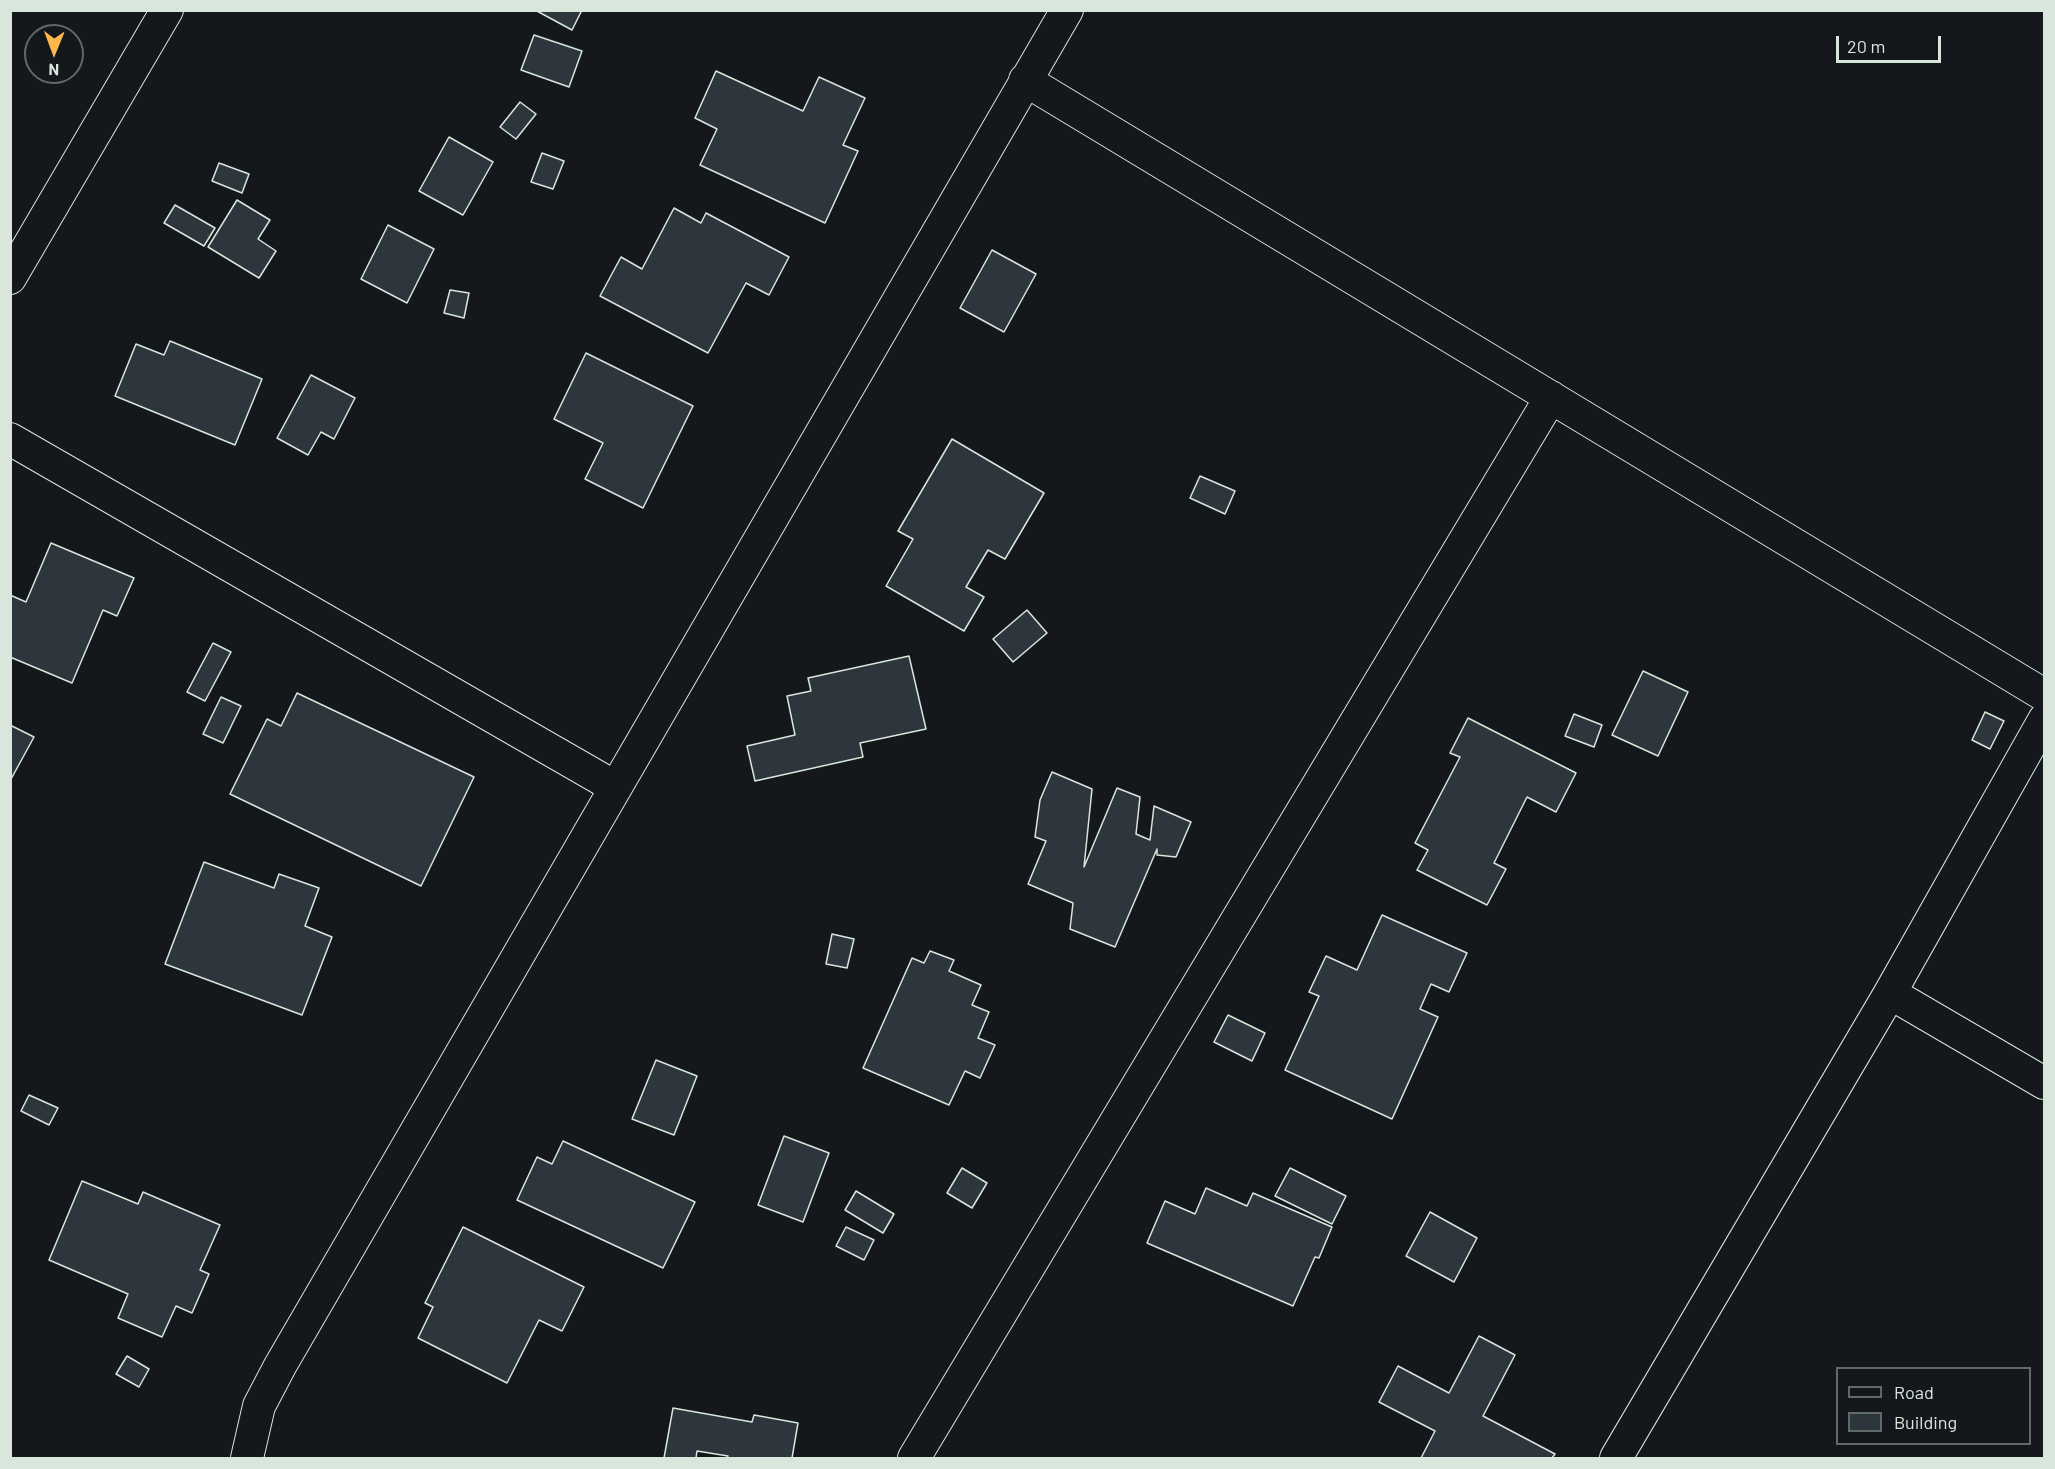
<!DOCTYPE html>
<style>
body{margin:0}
#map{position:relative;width:2055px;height:1469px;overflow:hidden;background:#14181c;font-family:Barlow,sans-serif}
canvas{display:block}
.frame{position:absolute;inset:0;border:12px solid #d8e6dc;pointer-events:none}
.legend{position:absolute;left:1836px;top:1367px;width:195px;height:78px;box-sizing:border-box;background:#14181c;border:2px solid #626a69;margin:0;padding:8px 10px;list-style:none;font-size:18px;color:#d8e6dc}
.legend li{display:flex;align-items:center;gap:12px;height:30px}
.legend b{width:30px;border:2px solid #626a69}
.north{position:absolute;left:24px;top:24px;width:60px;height:60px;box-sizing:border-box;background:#14181c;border:2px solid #626a69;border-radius:50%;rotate:181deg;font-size:16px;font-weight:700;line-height:24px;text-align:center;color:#d8e6dc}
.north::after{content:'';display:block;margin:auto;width:21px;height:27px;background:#ffb74d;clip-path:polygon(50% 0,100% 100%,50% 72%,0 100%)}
.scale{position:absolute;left:1836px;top:36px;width:105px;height:27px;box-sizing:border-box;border:3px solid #d8e6dc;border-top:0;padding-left:8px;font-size:18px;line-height:21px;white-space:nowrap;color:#d8e6dc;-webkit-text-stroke:4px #14181c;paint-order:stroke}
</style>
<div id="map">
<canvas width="2055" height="1469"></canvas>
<div class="frame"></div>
<ul class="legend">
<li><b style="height:8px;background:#14181c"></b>Road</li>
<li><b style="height:16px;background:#2c363c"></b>Building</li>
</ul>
<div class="north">N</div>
<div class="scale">20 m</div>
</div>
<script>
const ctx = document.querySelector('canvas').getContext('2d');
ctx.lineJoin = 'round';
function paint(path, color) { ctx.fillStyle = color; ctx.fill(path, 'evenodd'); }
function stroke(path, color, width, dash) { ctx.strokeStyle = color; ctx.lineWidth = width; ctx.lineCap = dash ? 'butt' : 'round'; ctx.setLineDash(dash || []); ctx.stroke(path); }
const building = new Path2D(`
 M535 10H582L572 30Z
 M534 35 582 51 569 87 521 70Z
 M716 71 803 111 819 77 865 98 843 145 858 151 825 223 700 165 717 129 695 118Z
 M520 102 536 114 516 139 500 127Z
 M449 137 493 162 463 215 419 191Z
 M542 153 564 161 553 189 531 182Z
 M219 163 249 174 242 193 212 181Z
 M237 200 270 220 258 239 276 251 259 278 208 247Z
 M175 205 215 228 204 246 164 223Z
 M674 208 701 223 706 213 789 257 769 295 746 283 708 353 600 296 621 257 642 269Z
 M388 225 434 249 407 303 361 279Z
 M992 250 1036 274 1004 332 960 308Z
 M450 290 469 293 464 318 444 313Z
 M170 341 262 379 235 445 115 396 136 344 164 355Z
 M586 353 693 406 643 508 585 479 603 443 554 419Z
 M311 375 355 398 334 439 321 432 308 455 277 438Z
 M952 439 1044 493 1005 559 988 550 966 587 984 597 964 631 886 586 913 539 898 531Z
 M1200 476 1235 491 1225 514 1190 498Z
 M51 543 134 578 117 616 103 610 72 683 10 657V595L26 602Z
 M1027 610 1047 633 1013 662 993 639Z
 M213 643 231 652 205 701 187 692Z
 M909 656 926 729 860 743 863 757 755 781 747 746 795 735 787 696 811 691 808 678Z
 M1643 671 1688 692 1658 756 1612 735Z
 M297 693 474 777 421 886 230 794 267 719 281 726Z
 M221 697 241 706 223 743 203 734Z
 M1985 712 2004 721 1990 749 1972 740Z
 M1574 714 1602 725 1594 747 1565 736Z
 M1468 718 1576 773 1556 812 1527 797 1494 863 1506 869 1487 905 1417 870 1428 850 1415 843 1460 757 1450 753Z
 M10 725 34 737 10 781Z
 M1052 772 1092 789 1084 867 1117 788 1140 797 1136 834 1150 840 1154 806 1191 822 1176 857 1157 855V849L1115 947 1070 929 1073 903 1028 884 1046 841 1035 837 1040 800Z
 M204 862 274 888 279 874 319 888 305 926 332 937 302 1015 165 964Z
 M1382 915 1467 953 1449 992 1431 984 1420 1009 1438 1017 1392 1119 1285 1070 1319 996 1309 992 1326 956 1357 970Z
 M832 934 854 939 847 968 826 964Z
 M930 951 954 960 949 971 981 985 972 1005 989 1012 978 1038 995 1045 980 1078 965 1071 949 1105 863 1068 912 958 924 963Z
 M1228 1015 1265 1033 1252 1061 1214 1042Z
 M656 1060 697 1076 674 1135 632 1119Z
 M29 1095 58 1108 49 1125 21 1111Z
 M784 1136 829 1153 803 1222 758 1205Z
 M563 1141 695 1202 663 1268 517 1200 537 1157 552 1164Z
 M962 1168 987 1183 972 1208 947 1193Z
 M1290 1168 1346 1196 1332 1224 1275 1196Z
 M82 1181 138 1204 143 1192 220 1225 200 1270 209 1274 192 1313 176 1306 162 1337 118 1318 128 1294 49 1260Z
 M1206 1188 1247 1206 1253 1193 1332 1227 1319 1258 1315 1257 1293 1306 1147 1243 1165 1201 1195 1214Z
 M856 1191 894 1214 883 1233 845 1210Z
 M1430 1212 1477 1238 1454 1282 1406 1256Z
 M463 1227 584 1287 562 1331 539 1320 507 1383 418 1338 433 1307 425 1303Z
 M846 1227 874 1240 864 1260 836 1246Z
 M1479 1336 1515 1355 1483 1416 1555 1454 1552 1458H1421L1435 1431 1379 1402 1398 1366 1449 1393Z
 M127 1356 149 1369 139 1387 116 1374Z
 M673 1408 752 1422 754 1415 798 1423 792 1458H727L728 1456 697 1451 696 1458H664Z`);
const minor = new Path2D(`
 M1025 80 2044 695
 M10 278 167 10
 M10 439 615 787
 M1890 993 2044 1083
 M247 1458 259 1406 280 1366 1067 10
 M914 1458 1551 397
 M1616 1458 1890 993 2044 720`);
paint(building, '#2c363c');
stroke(building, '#d8e6dc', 1.5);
stroke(minor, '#d8e6dc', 34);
stroke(minor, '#14181c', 32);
</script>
